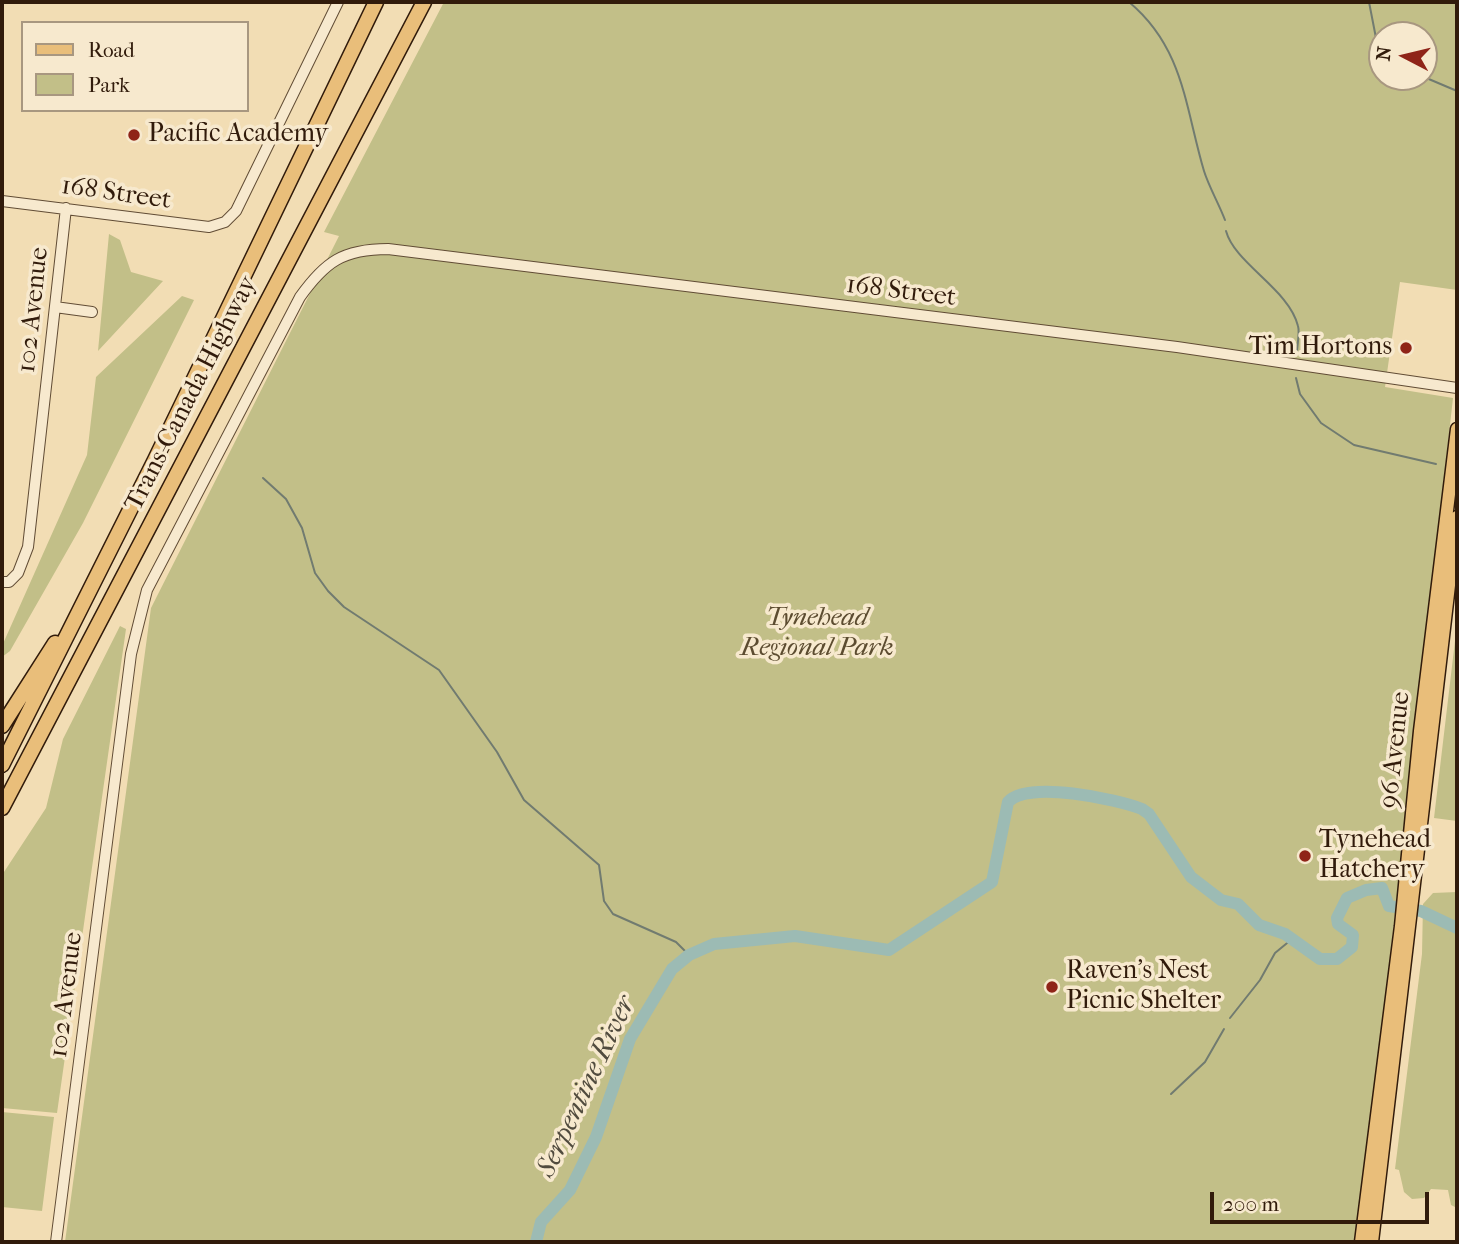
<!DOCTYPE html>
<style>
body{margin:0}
#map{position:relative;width:1459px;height:1244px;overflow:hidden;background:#f2ddb4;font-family:"IM FELL French Canon",serif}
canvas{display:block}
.frame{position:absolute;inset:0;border:4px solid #311b0b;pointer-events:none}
.legend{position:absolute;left:21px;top:21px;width:228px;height:91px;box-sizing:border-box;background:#f7e9ce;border:2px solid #a89780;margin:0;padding:9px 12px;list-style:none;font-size:21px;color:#311b0b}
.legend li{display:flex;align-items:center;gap:14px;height:35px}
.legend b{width:35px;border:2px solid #a89780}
.north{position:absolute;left:1368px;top:21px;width:70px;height:70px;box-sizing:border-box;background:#f7e9ce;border:2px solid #a89780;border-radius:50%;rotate:277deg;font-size:19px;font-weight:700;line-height:28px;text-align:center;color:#311b0b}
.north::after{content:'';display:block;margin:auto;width:24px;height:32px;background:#8f2418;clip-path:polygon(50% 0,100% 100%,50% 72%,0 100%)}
.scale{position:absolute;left:1210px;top:1192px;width:219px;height:32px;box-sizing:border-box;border:4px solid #311b0b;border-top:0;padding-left:9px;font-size:21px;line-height:24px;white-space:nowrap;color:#311b0b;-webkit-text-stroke:5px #f7e9ce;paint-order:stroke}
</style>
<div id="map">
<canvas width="1459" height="1244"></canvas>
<div class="frame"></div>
<ul class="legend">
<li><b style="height:9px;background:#e9be7a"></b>Road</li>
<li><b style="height:19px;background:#c2bf88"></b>Park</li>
</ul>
<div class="north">N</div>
<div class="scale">200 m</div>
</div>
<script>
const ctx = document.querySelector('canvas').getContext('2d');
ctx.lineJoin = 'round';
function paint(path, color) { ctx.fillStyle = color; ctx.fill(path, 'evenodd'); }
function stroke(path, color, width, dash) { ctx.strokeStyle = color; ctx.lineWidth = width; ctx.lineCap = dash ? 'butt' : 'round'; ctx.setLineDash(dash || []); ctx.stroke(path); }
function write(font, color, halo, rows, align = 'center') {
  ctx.font = font + ' "IM FELL French Canon",serif'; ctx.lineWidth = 7; ctx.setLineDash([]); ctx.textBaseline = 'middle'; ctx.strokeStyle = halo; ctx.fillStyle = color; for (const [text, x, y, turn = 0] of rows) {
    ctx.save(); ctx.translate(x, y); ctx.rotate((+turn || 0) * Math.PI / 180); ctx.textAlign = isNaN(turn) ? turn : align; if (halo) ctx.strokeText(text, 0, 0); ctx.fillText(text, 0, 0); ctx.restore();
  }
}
const green = new Path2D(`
 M444 2H1457V290L1400 282 1385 387 1453 398 1358 1242H65L151 608 339 236 324 232ZM1382 35H1424V77H1382Z
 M109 234 120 240 131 272 163 281 98 351Z
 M182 296 194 300 83 523 10 651 2 657V646L87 455 96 377Z
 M1457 624V821L1434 818Z
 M120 626 126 629 57 1113 2 1108V875L46 808 63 739Z
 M1457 892V1208L1451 1205 1448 1190 1431 1189 1424 1198 1412 1199 1404 1192 1399 1170 1395 1169 1422 954 1423 904 1433 893Z
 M2 1112 54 1117 42 1211 2 1207Z`);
const stream = new Path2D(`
 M1129 2C1184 48 1185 107 1204 171 1209 187 1219 204 1225 220
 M1369 2 1376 38 1382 50
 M1424 77 1457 91
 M1226 231C1235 264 1289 289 1298 326 1300 333 1297 345 1297 353
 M1296 378 1300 394 1321 423 1354 445 1436 464
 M263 478 286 499 302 528 315 573 328 591 344 607 439 670 497 752 524 800 599 865 604 901 613 914 676 942 689 955
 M1230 1018 1260 980 1275 953 1292 939
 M1171 1094 1205 1062 1224 1029`);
const river = new Path2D(`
 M536 1242 541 1222 570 1190 596 1137 630 1039 672 969 689 955 714 944 795 936 889 950 992 882 1008 802C1027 780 1117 799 1142 809L1149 814 1191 877 1221 900 1238 904 1259 925 1285 934 1320 959H1337L1352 947 1353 935 1338 924 1337 918 1347 898 1366 890 1382 888 1389 906 1421 911 1457 928`);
const minor = new Path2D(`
 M2 201 209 227 225 222 236 211 338 2
 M55 307 92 312
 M2 582H9L18 573 28 547 66 208
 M56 1242 131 654 147 590 300 297C325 262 343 249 388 249L1177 347 1457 388`);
const major = new Path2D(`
 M1361 1242 1401 926 1420 731 1457 429
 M1372 1242 1457 517`);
const highway = new Path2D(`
 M2 726 55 643
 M2 765 155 460 376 2
 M2 808 424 2`);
const markers = [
 [134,135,7,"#8f2418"],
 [1406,348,7,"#8f2418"],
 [1305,856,7,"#8f2418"],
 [1052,987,7,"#8f2418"]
];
const poiNames = [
 ["Pacific Academy",148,135],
 ["Tim Hortons",1392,348,"right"],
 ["Tynehead",1319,841],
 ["Hatchery",1319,871],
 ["Raven's Nest",1066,972],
 ["Picnic Shelter",1066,1002]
];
const streetNames = [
 ["168 Street",116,194,8],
 ["168 Street",901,292,7],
 ["102 Avenue",34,310,-84],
 ["Trans-Canada Highway",192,394,-63],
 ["96 Avenue",1396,750,-84],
 ["102 Avenue",67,995,-83]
];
const parkNames = [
 ["Tynehead",817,619],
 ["Regional Park",817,649]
];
const waterNames = [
 ["Serpentine River",587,1087,-65]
];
paint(green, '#c2bf88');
stroke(stream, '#717b70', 2);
stroke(river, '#9cbbb4', 12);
stroke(minor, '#614c35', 12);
stroke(major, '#311b0b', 15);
stroke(highway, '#311b0b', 17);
stroke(minor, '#f7e9ce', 10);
stroke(major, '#e9be7a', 12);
stroke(highway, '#e9be7a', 14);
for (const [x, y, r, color] of markers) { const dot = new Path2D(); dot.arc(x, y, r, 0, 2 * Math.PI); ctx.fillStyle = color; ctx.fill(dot); stroke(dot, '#f7e9ce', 2.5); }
write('26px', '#311b0b', '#f7e9ce', poiNames, 'left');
write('26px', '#311b0b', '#f7e9ce', streetNames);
write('italic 26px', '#5c4c30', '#f7e9ce', parkNames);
write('italic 28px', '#514b3e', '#f7e9ce', waterNames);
</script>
